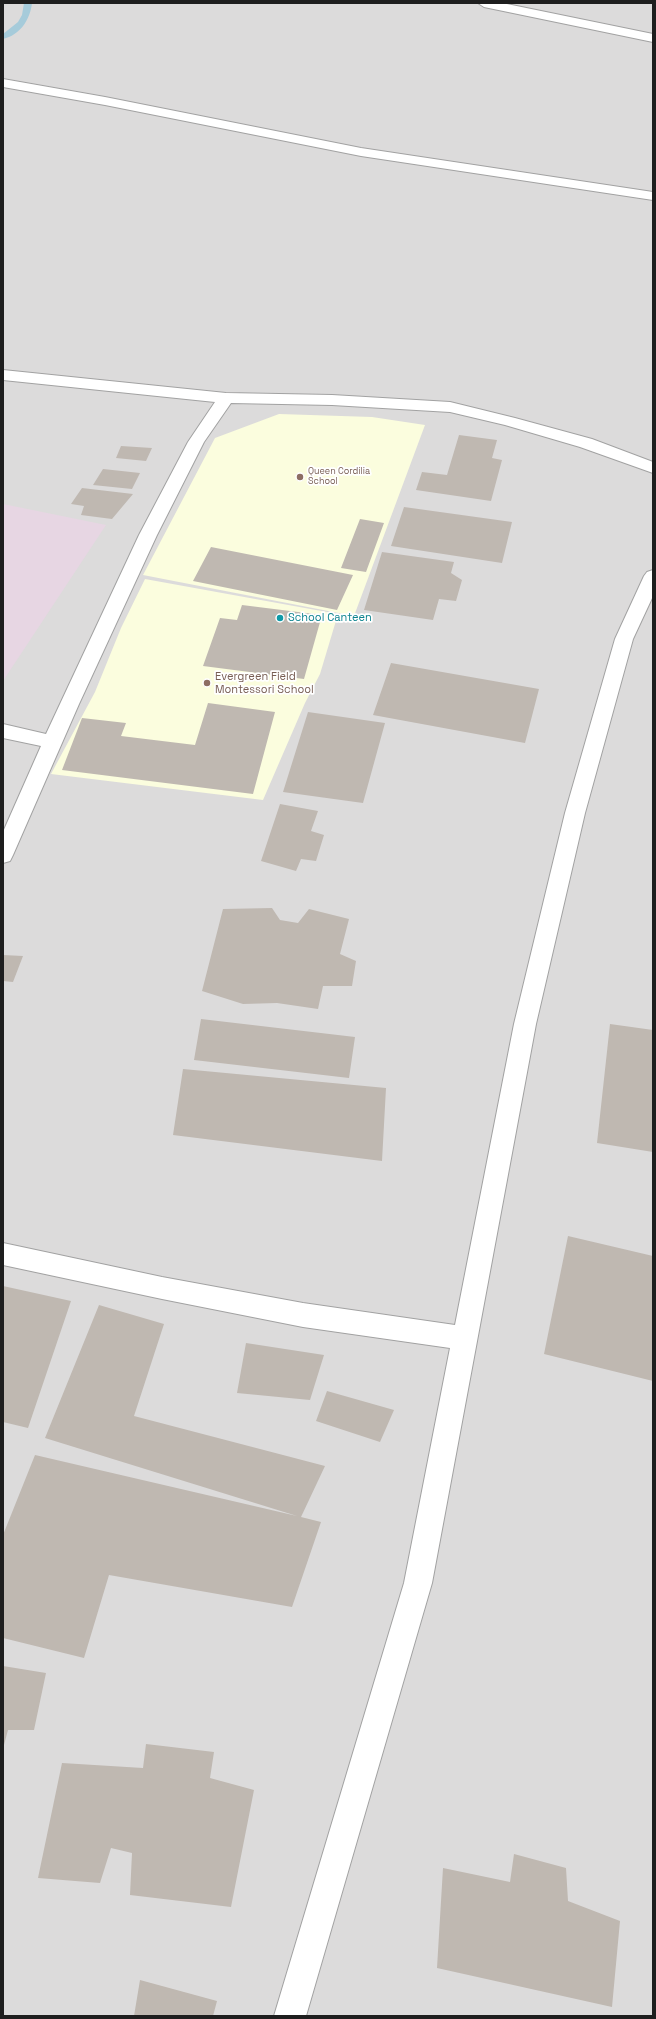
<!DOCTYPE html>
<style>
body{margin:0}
#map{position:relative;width:656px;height:2019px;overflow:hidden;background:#eeece4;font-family:"Space Grotesk",sans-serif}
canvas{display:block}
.frame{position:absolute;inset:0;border:4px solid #1e1e1e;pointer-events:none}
</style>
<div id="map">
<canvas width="656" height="2019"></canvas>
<div class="frame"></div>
</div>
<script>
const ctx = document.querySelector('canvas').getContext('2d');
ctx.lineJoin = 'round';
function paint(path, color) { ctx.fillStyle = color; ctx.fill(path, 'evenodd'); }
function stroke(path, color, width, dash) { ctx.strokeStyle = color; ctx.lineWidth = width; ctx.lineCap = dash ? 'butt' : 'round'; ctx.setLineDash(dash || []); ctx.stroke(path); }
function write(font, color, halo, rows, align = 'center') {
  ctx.font = font + ' "Space Grotesk",sans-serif'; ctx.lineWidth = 3.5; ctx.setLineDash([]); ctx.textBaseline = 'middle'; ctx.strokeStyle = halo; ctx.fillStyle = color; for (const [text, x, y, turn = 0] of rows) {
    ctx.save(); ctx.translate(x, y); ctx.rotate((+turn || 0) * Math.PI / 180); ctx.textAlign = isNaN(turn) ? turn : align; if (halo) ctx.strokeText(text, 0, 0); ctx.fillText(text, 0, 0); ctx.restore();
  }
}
const residential = new Path2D(`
 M3 3H653V2016H3Z`);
const industrial = new Path2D(`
 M3 504 106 525 3 681Z`);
const education = new Path2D(`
 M279 414 372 417 425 425 354 616 143 575 215 438Z
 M145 579 338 614 320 674 305 703 263 800 51 774 95 692 121 628Z`);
const stream = new Path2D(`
 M24 3H32C30 20 20 35 3 39V34L18 22 22 15Z`);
const building = new Path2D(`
 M459 435 497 440 492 458 502 460 491 501 416 490 422 472 447 475Z
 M121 446 152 448 146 461 116 458Z
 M103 469 140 473 132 489 93 485Z
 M82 488 133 494 112 519 81 515 84 506 71 504Z
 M404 507 512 522 502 563 391 546Z
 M360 519 384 523 366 572 341 568Z
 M211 547 353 575 337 610 193 581Z
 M382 552 454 562 451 573 462 580 456 601 439 599 433 620 364 610Z
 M242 605 322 615 304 679 203 666 220 618 237 620Z
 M391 663 539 689 525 743 373 715Z
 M208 703 275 712 253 794 62 770 82 718 126 723 121 736 195 745Z
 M308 712 385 723 363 803 283 792Z
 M280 804 318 811 311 831 324 835 316 861 301 859 296 871 261 861Z
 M272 908 280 920 298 923 309 909 349 919 340 954 356 961 352 986H323L318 1009 277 1003 243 1004 202 991 223 909Z
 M3 955 23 956 13 982 3 981Z
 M201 1019 355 1037 349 1078 194 1060Z
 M610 1024 653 1030V1152L597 1143Z
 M183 1069 386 1088 382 1161 173 1135Z
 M568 1236 653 1256V1381L544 1354Z
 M3 1286 71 1301 28 1428 3 1422Z
 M99 1305 164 1324 134 1416 325 1466 301 1517 321 1522 292 1607 109 1575 84 1658 3 1638V1535L35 1455 297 1516 45 1438Z
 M246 1343 324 1355 310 1400 237 1393Z
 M327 1391 394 1410 380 1442 316 1421Z
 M3 1666 46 1673 34 1730H8L4 1745Z
 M146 1744 214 1752 210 1778 254 1790 231 1907 130 1895 132 1853 111 1848 100 1883 38 1878 62 1763 143 1768Z
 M514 1854 566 1868 568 1901 620 1921 612 2007 437 1968 443 1868 510 1882Z
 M140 1980 217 2001 213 2016H134Z`);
const street = new Path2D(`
 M478 3H502L653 34V42L484 7Z
 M3 79 105 97 361 148 653 192V200L361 156 105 105 3 87Z
 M3 370 226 393 332 395 450 402 515 418 592 439 653 462V473L580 447 505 425 450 412 332 405 231 403 204 442 157 535 79 704 13 855 10 861 3 863V832L41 746 3 738V724L46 734 139 535 188 442 215 402 3 380Z
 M653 570V596L633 639 585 813 536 1024 432 1583 306 2016H274L404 1583 450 1348 303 1327 162 1299 3 1265V1243L162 1277 303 1303 455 1325 514 1024 565 813 615 639 644 576 647 572Z`);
const markers = [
 [300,477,4,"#8d6e63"],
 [280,618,4,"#0f9aa8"],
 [207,683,4,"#8d6e63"]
];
const farEducationnames = [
 ["Queen Cordilia",308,472],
 ["School",308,482]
];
const cultureNames = [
 ["School Canteen",288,618]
];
const educationNames = [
 ["Evergreen Field",215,677],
 ["Montessori School",215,690]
];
paint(residential, '#dcdbdb');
paint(industrial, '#e7d6e3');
paint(education, '#fbfdde');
paint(stream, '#a6cbda');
paint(building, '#bfb8b1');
stroke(street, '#a2a2a2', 2);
paint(street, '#fff');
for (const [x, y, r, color] of markers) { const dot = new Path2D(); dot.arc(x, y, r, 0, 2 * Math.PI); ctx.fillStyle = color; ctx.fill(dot); stroke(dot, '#fff', 1.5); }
write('9px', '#785e54', '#fff', farEducationnames, 'left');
write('11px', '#0d838f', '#fff', cultureNames, 'left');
write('11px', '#785e54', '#fff', educationNames, 'left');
</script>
